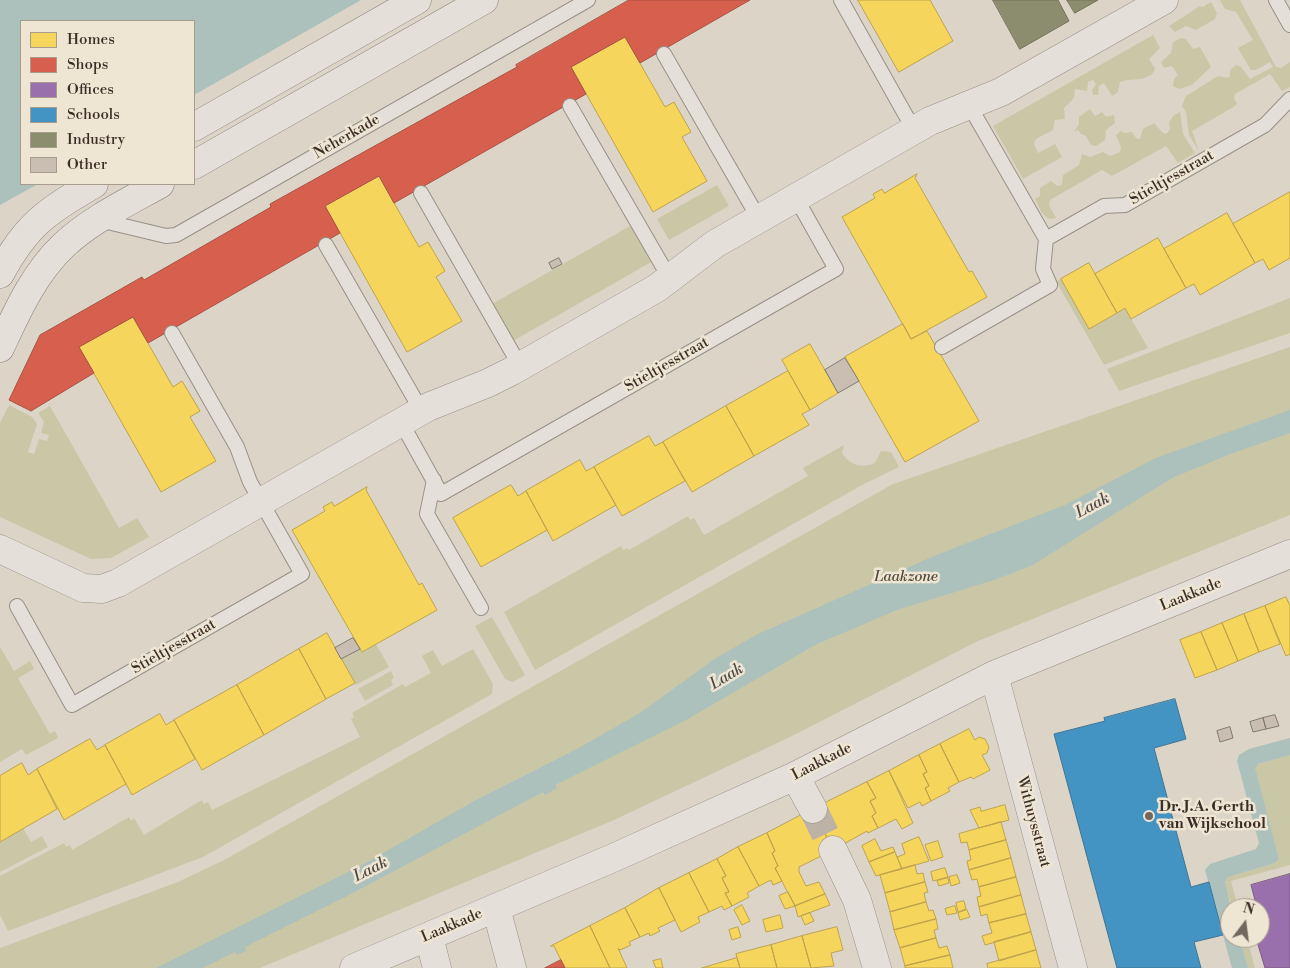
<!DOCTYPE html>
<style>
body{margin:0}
#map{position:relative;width:1290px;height:968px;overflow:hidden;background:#dcd4c6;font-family:"Libre Bodoni",serif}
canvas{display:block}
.legend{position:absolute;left:20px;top:20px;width:175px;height:165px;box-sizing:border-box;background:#efe5d3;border:1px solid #a79c8e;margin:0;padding:6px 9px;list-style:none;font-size:15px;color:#3b2e27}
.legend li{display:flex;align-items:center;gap:10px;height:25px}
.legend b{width:25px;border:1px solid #a79c8e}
.north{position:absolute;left:1220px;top:898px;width:50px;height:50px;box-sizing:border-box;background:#efe5d3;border:1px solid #a79c8e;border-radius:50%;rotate:15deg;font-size:14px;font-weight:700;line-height:20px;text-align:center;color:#3b2e27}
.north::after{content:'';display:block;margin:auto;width:18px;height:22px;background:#73685f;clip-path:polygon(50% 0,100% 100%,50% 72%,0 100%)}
</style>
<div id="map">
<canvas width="1290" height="968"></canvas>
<ul class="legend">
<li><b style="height:14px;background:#f6d55c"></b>Homes</li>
<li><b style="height:14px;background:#d6604d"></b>Shops</li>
<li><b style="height:14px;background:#9970ab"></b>Offices</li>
<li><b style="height:14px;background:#4393c3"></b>Schools</li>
<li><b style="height:14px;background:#8c8c6e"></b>Industry</li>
<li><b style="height:14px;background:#cabdb1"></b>Other</li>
</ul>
<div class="north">N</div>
</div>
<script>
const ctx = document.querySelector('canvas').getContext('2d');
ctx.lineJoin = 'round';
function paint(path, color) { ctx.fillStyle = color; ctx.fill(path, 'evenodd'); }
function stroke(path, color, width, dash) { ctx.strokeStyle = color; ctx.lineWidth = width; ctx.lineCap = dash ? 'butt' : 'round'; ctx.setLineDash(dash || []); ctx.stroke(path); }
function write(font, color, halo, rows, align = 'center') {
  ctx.font = font + ' "Libre Bodoni",serif'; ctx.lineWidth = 5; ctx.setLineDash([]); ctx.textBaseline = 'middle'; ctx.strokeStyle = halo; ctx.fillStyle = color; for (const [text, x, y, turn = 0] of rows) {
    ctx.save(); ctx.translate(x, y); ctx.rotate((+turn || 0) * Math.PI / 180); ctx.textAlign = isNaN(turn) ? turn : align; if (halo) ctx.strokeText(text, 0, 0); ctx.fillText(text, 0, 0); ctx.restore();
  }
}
const green = new Path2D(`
 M1220 0H1240L1276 67 1281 68 1290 62V87L1282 91 1270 74 1235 94 1234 98 1237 104 1235 106 1192 131 1199 151 1189 135 1186 112 1182 106 1186 96 1218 76 1229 78 1231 69 1236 65 1241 67 1250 79 1273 67 1270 62 1256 70H1251L1238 48 1253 40 1236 12 1225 9Z
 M1211 2 1217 13 1215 19 1196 30 1186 26 1175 32 1169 26 1200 6 1203 7Z
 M1153 35 1160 48 1149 59 1155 69 1153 73C1142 83 1131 77 1120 82L1118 92 1112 96 1104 83 1099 86 1098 95H1093L1092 90 1096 84 1093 80 1088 82 1087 91 1075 89 1074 98 1064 108 1065 119 1055 120 1053 130 1036 139 1034 144 1038 153 1055 144 1062 157 1023 179 993 126Z
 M1181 38 1186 39 1193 49 1200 47 1211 67 1192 85 1179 89 1173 86 1174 79 1178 75 1172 66 1164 68 1161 62 1171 53 1173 42Z
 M1090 109 1095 116 1102 112 1106 117 1114 115 1115 123 1106 130 1105 140 1096 146 1091 145 1086 136 1081 134 1078 130 1074 132 1079 124V117Z
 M1180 112 1183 134 1195 153 1178 163 1166 146 1112 176 1102 170 1050 200 1049 205 1056 218 1049 219 1042 213 1035 199 1040 196V188L1051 181 1057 186 1062 185 1063 175 1079 165 1082 154 1090 157 1103 152 1110 156 1120 152 1121 147 1116 135 1122 130 1123 133 1132 132 1136 138 1140 139 1143 129 1154 123 1162 132 1166 134 1170 130 1169 123 1173 116Z
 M717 185 729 206 669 240 657 219Z
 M632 225 653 261 513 341 492 304Z
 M1061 279 1089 328 1125 308 1148 348 1104 365 1056 281Z
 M1290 298V333L1119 391 1107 369Z
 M1290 347V515L978 641 790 737 614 820 260 968H0V948L178 882 226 859 893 484Z
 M9 405 32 417 37 424 28 452 34 454 39 439 47 441 49 435 41 433 44 422 38 413 50 406 119 528 137 518 149 537 111 558 91 559 0 517V423Z
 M844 445 842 453C850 465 861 469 875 463L881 451 891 452 899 467 862 485 535 670 504 612 621 546 623 550 627 548 629 550 688 516 690 520 694 518 704 535 808 476 803 468Z
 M492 617 525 675 513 682 505 679 475 626Z
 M376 644 389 667 356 685 341 659 360 649 362 652Z
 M0 647 14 671 30 661 34 669 18 678 50 734 55 731 58 738 26 755 22 749 0 762Z
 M473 649 493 684 492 694 203 857 8 931 0 915V876L64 843 66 847 70 845 72 850 129 817 131 821 134 818 144 835 202 800 204 804 208 802 212 810 360 737 351 719 354 717 352 713 403 684 405 687 431 673 422 656 433 650 442 666Z
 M391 671 394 678 391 680 393 685 365 701 358 689Z
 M1290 755V865L1231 881 1238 908H1232L1225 884 1227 877 1275 863 1279 859 1254 768 1258 764Z
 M23 828 31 842 42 836 48 847 0 872V842Z
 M1240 938H1247L1255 968H1248Z`);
const water = new Path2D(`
 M0 0H361L194 95V21H21V184H38L0 205Z
 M1290 410V433L1233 453 1172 478 1031 566 994 580 897 610 817 644 686 720 555 785 557 788 545 795 543 792 347 896 245 947 246 951 237 955 235 952 203 968H156L364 864 476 800 577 749 640 713 716 658 758 634 934 556 1065 505 1156 458Z
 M1290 738V755L1258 764 1255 768 1279 859 1275 863 1228 877 1225 882 1231 908 1230 938H1240L1248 968H1232L1205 870 1210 864 1256 849 1259 843 1237 761 1239 755 1249 749Z`);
const homes = new Path2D(`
 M858 0H930L953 41 899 72Z
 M625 37 665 107 674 102 691 132 682 137 707 181 653 212 571 67Z
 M917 174 915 178 969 272 972 271 987 297 911 339 842 217 875 198 873 194 882 189 884 193Z
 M379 176 419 247 428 242 445 271 436 277 462 321 407 352 325 206Z
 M1290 192V258L1269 270 1263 259 1255 263 1233 224Z
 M1227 213 1255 263 1200 295 1194 284 1186 288 1164 249Z
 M1158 238 1186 288 1131 319 1125 308 1117 313 1095 274Z
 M1089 263 1117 313 1089 329 1061 279Z
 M133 317 173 387 182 381 200 411 190 417 216 461 161 492 79 347Z
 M903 324 911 339 927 331 979 421 905 462 845 357Z
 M810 344 838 393 810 410 782 360Z
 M788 371 810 410 802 414 809 425 754 456 726 406Z
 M726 406 754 456 692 492 663 442Z
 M649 436 655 446 663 442 685 481 622 516 594 467Z
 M580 460 586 471 594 467 616 505 553 541 526 491Z
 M511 485 518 496 526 491 547 530 481 567 453 518Z
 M367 487 366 490 419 585 422 583 437 610 362 652 292 530 325 511 323 507 332 502 334 506Z
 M1286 597 1290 606V654L1286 656 1265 606Z
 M1265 606 1280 644 1259 652 1244 614Z
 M1244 614 1259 652 1238 661 1222 623Z
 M1222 623 1238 661 1217 670 1201 632Z
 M1201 632 1217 670 1195 678 1180 640Z
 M327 633 355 683 326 699 299 649Z
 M299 649 326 699 264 735 237 685Z
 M237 685 264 735 202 770 174 720Z
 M160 714 166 725 174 720 195 759 132 795 105 745Z
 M969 729 975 740 979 737 985 739 989 747 987 753 982 755 990 770 973 779 971 777 959 782 940 744Z
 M90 739 97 750 105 745 126 784 64 820 37 769Z
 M940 744 959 782 948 788 950 791 931 801 925 788 929 786 923 774 927 772 919 755Z
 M919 755 927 772 923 774 929 786 925 788 931 801 922 806 920 802 908 808 889 771Z
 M22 763 28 775 37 769 57 809 0 842V776Z
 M889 771 913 823 902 829 896 819 878 828 872 816 876 813 870 801 876 798 867 782Z
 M867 782 876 798 870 801 876 813 872 816 878 828 868 833 867 831 833 850 813 809Z
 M1005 805 1009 820 979 828 970 810 980 807 981 811Z
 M813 809 833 850 799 867V872L806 886 819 882 825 894 795 906 775 868 778 866 772 853 775 851 767 833Z
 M1001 822 1006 840 969 850 967 842 961 843 959 834Z
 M767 833 775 851 772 853 778 866 775 868 782 881 773 885 771 880 759 886 738 847Z
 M919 837 929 861 902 869 897 857 905 854 902 844Z
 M875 839 881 851 893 847 895 852 869 862 862 846Z
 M1006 840 1011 858 969 870 967 861 971 860 969 850Z
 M938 841 943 857 931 861 925 845Z
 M738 847 759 886 747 893 749 897 732 906 725 893 729 892 722 878 726 876 717 859Z
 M895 852 902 869 876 876 869 862Z
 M1011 858 1016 877 979 887 977 879 972 880 969 870Z
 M717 859 726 876 722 878 729 892 725 893 732 906 724 910 722 906 709 912 689 873Z
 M915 865 917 874 923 873 925 882 885 893 880 875Z
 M945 868 948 877 933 881 931 872Z
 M689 873 709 912 698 917 700 922 681 932 659 888Z
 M957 875 960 883 951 886 949 877Z
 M1016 877 1021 895 979 907 977 897 981 896 979 887Z
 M948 878 949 883 939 886 937 881Z
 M925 882 928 892 924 893 926 902 890 912 885 893Z
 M659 888 675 920 658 928 660 931 650 936 649 933 640 937 625 908Z
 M788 892 795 906 785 909 779 896Z
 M825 894 830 905 798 917 795 906Z
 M1021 895 1026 914 989 923 987 914 981 916 979 907Z
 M964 901 966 909 958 912 956 903Z
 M926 902 929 911 933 910 936 919 894 930 890 912Z
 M742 905 750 921 742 925 734 910Z
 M955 906 957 913 947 915 945 909Z
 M625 908 640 937 629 942 631 945 620 950 618 948 627 968H610L590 926Z
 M967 910 970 917 960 920 958 913Z
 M810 913 814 921 805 925 801 916Z
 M1026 914 1031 932 985 945 982 936 992 933 989 923Z
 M780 915 783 928 766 932 763 920Z
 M936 919 938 929 934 930 936 938 900 948 894 930Z
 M590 926 610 968H565L554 946H551Z
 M738 927 741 937 732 940 729 930Z
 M837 927 843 950 831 953 834 966 811 968 802 936Z
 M1031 932 1036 950 999 961 994 942Z
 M802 936 811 968H777L771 945Z
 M936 938 939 948 947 946 950 955 905 966 900 948Z
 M771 945 777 968H740L736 954Z
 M1036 950 1041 968H988L987 964Z
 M950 955 953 968H905V966Z
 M737 958 740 968H702Z
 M661 959 663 968H656L653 961Z`);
const shops = new Path2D(`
 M629 0H750L640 63 625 37 571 67 586 94 394 203 379 176 325 206 340 233 148 343 133 317 79 347 94 373 31 411 9 400 40 335 142 277 144 280 271 207 270 204 517 67 516 65Z
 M561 960 565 968H545Z`);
const offices = new Path2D(`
 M1290 874V968H1265L1256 938H1260V908H1257L1251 885Z`);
const schools = new Path2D(`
 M1175 699 1186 739 1154 748 1191 887 1209 882 1223 935 1194 942 1201 968H1117L1054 734 1105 721 1104 718Z`);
const industry = new Path2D(`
 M993 0H1058L1069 21 1020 49Z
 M1067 0H1098L1075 13Z`);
const building = new Path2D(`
 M559 258 562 264 552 269 549 263Z
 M845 358 859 381 838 393 825 370Z
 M353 638 360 649 341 659 335 648Z
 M1275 715 1279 726 1266 729 1263 718Z
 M1263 718 1266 729 1253 732 1250 722Z
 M1230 727 1233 738 1220 742 1217 731Z`);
const minorTunnel = new Path2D(`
 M813 809 833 850`);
const service = new Path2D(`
 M841 0 914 130
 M1276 0 1290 25
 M664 54 759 219
 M969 105 1046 239 1104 206 1125 205 1265 125 1290 99
 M570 106 670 279
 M421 193 520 366
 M99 220 166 236 176 235 588 0
 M326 245 421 410
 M942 347 1050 285 1043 269 1046 239
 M401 422 441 494 836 269 796 198
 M434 480 427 514 481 608
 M17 606 72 705 302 574 250 482 237 447 172 333`);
const minor = new Path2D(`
 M0 549 83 588 102 589 118 583 428 407 488 383 512 371 657 288 715 244 930 121 1001 92 1164 0
 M994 675 1073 968
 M795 776 813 809
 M833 850 857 900 877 968
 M496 908 512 968
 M429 937 437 968
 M354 968 613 858 795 776 994 675 1290 554`);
const secondary = new Path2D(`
 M194 127 417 0
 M194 165 484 0
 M0 274C26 225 47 211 94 184
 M0 348C17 312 34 273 64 245 92 219 128 202 160 184`);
const markers = [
 [1149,816,5,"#73685f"]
];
const streetNames = [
 ["Neherkade",347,137,-30],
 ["Stieltjesstraat",1172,178,-30],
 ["Stieltjesstraat",667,365,-30],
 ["Laakkade",1191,595,-22],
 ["Stieltjesstraat",174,647,-30],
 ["Laakkade",822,762,-27],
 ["Withuysstraat",1033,822,75],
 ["Laakkade",452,926,-23]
];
const parkNames = [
 ["Laakzone",906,577]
];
const poiNames = [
 ["Dr. J.A. Gerth",1159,807],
 ["van Wijkschool",1159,824]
];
const waterNames = [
 ["Laak",1093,506,-28],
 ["Laak",727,677,-31],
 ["Laak",371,870,-27]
];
paint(green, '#cac7a7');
paint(water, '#acc0bc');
paint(homes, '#f6d55c');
stroke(homes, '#bea34c', 1);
paint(shops, '#d6604d');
stroke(shops, '#a85142', 1);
paint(offices, '#9970ab');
stroke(offices, '#7d5c83', 1);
paint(schools, '#4393c3');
stroke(schools, '#417594', 1);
paint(industry, '#8c8c6e');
stroke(industry, '#747059', 1);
paint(building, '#cabdb1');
stroke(building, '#807a72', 1);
stroke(minorTunnel, '#bcb3a6', 28, [28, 14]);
stroke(service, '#979087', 16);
stroke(minor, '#979087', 29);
stroke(secondary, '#807a72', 29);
stroke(service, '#e4e0d9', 14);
stroke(minor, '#e4e0d9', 28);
stroke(secondary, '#e4e0d9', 28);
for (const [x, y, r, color] of markers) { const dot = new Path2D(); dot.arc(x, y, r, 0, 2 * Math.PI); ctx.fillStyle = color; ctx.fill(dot); stroke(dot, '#efe5d3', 2); }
write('15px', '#3b2e27', '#efe5d3', streetNames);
write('italic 15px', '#554b3b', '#efe5d3', parkNames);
write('bold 15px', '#3b2e27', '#efe5d3', poiNames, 'left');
write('italic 16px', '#4d4a44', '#efe5d3', waterNames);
</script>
